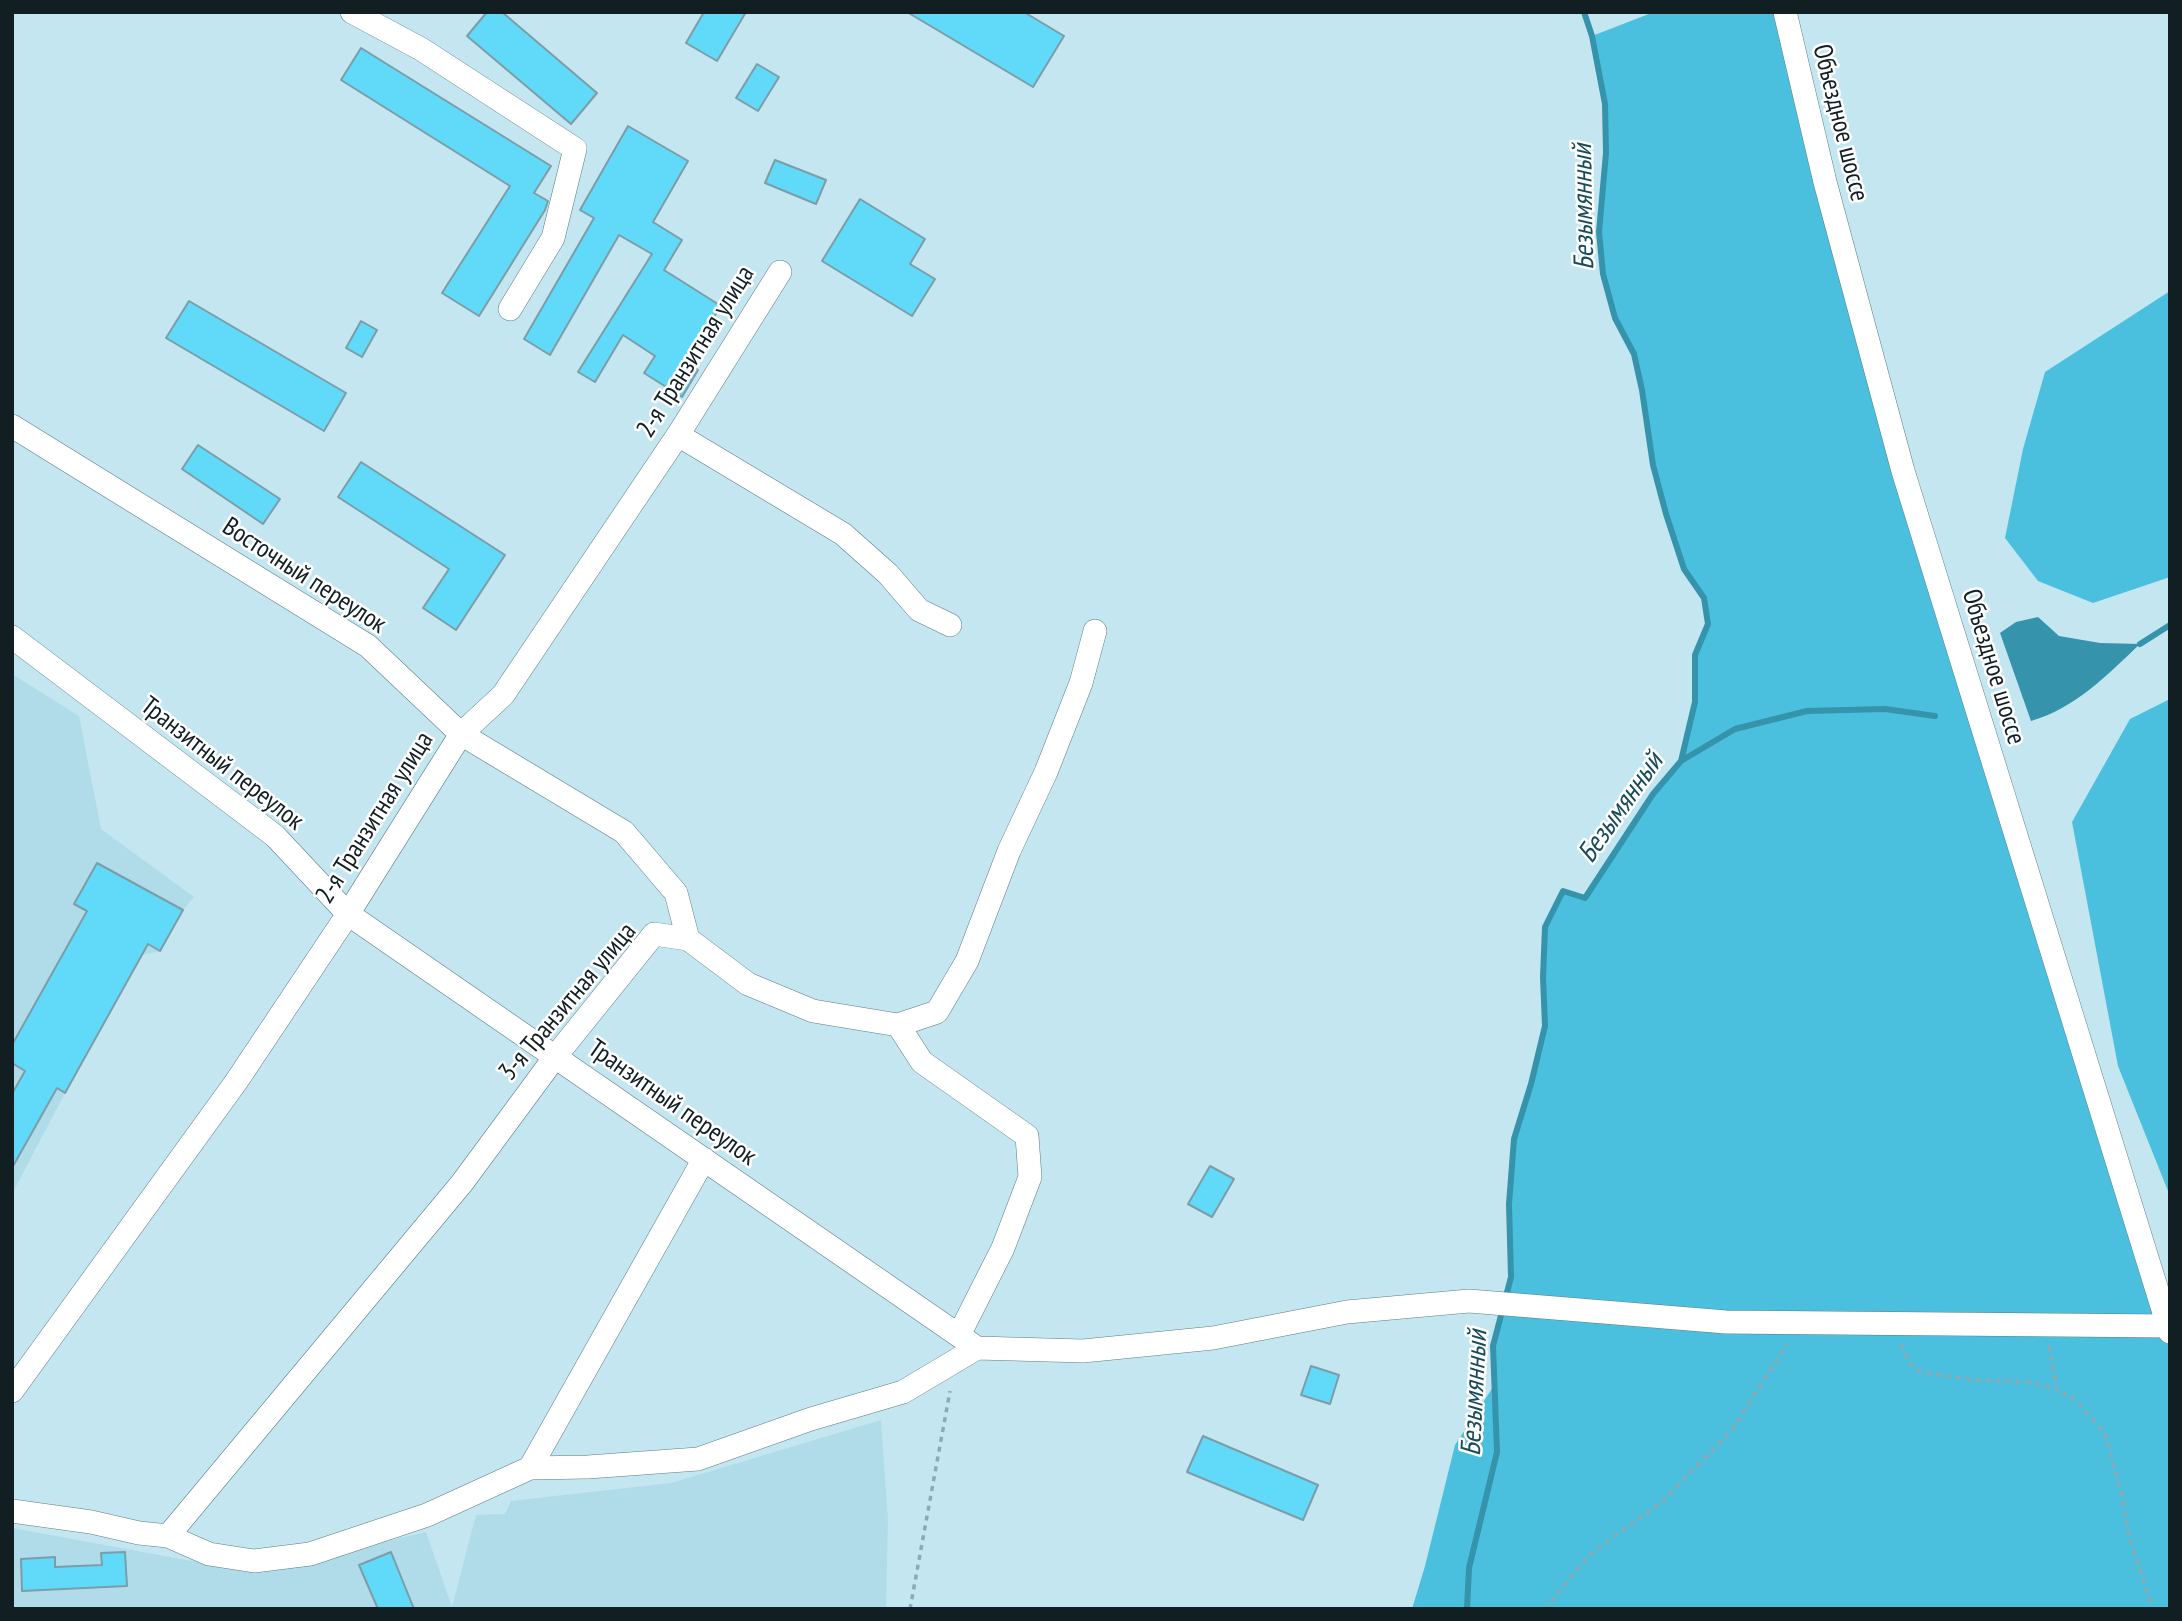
<!DOCTYPE html>
<meta charset="utf-8">
<style>
body{margin:0}
#map{position:relative;width:2182px;height:1621px;overflow:hidden;background:#c3e6f0;font-family:"PT Sans Narrow",sans-serif}
canvas{display:block}
.frame{position:absolute;inset:0;border:14px solid #111e22;pointer-events:none}
</style>
<div id="map">
<canvas width="2182" height="1621"></canvas>
<div class="frame"></div>
</div>
<script>
const ctx = document.querySelector('canvas').getContext('2d');
ctx.lineJoin = 'round';
function paint(path, color) { ctx.fillStyle = color; ctx.fill(path, 'evenodd'); }
function stroke(path, color, width, dash) { ctx.strokeStyle = color; ctx.lineWidth = width; ctx.lineCap = dash ? 'butt' : 'round'; ctx.setLineDash(dash || []); ctx.stroke(path); }
function write(font, color, halo, rows, align = 'center') {
  ctx.font = font + ' "PT Sans Narrow",sans-serif'; ctx.lineWidth = 5; ctx.setLineDash([]); ctx.textBaseline = 'middle'; ctx.strokeStyle = halo; ctx.fillStyle = color; for (const [text, x, y, turn = 0] of rows) {
    ctx.save(); ctx.translate(x, y); ctx.rotate((+turn || 0) * Math.PI / 180); ctx.textAlign = isNaN(turn) ? turn : align; if (halo) ctx.strokeText(text, 0, 0); ctx.fillText(text, 0, 0); ctx.restore();
  }
}
const built = new Path2D(`
 M12 674 79 716 101 829 194 897 183 910 160 951 142 955 65 1093 12 1194Z
 M881 1420 888 1519 886 1609H12V1528L252 1572 426 1532 452 1607 476 1515 505 1514 511 1501 671 1483Z`);
const green = new Path2D(`
 M1654 12H1785L1825 182 2170 1332V1609H1412L1425 1566 1455 1445 1493 1387V1346L1511 1277 1509 1204 1514 1139 1531 1084 1545 1026 1543 977 1545 927 1563 891 1585 897 1653 794 1681 761 1695 702V655L1708 624 1704 598 1684 569 1666 514 1653 465 1642 390 1634 354 1615 318 1603 274 1599 232 1606 153 1605 104 1592 36Z
 M2170 291V577L2093 603 2038 581 2005 538 2023 449 2045 372Z
 M2170 699V1196L2118 1066 2072 822 2130 719Z`);
const water = new Path2D(`
 M2038 617 2059 636 2100 643 2140 644C2107 675 2076 708 2031 721L2000 633 2016 622Z`);
const stream = new Path2D(`
 M2140 644 2170 625
 M1681 761 1735 729 1807 711 1885 709 1935 716
 M1467 1609 1469 1568 1497 1452 1493 1346 1511 1277 1509 1204 1514 1139 1531 1084 1545 1026 1543 977 1545 927 1563 891 1585 898 1653 794 1681 761 1695 702V655L1708 624 1704 598 1684 569 1666 514 1653 465 1642 390 1634 354 1615 318 1603 274 1599 232 1606 153 1605 104 1592 36 1584 12`);
const building = new Path2D(`
 M487 12H502L597 93 571 124 467 36Z
 M704 12H746L717 61 686 43Z
 M907 12H1024L1064 36 1033 87Z
 M361 48 551 166 534 193 548 201 545 210 479 316 442 293 510 186 341 80Z
 M757 64 779 77 758 111 736 98Z
 M628 126 688 161 653 222 682 240 664 270 721 306 685 362 698 370 682 397 644 373 655 356 623 335 595 382 578 372 652 254 619 235 550 355 524 339 594 218 580 210Z
 M775 160 826 180 816 204 765 183Z
 M860 199 925 239 910 264 935 279 912 316 822 261Z
 M189 301 346 393 324 431 166 338Z
 M361 321 377 330 362 357 346 348Z
 M198 445 280 499 263 524 182 469Z
 M361 462 505 555 456 630 423 608 449 569 338 497Z
 M97 863 183 910 160 951 148 944 65 1093 57 1088 12 1168V1094L25 1071 12 1063V1045L87 911 74 904Z
 M1210 1166 1234 1179 1212 1217 1188 1204Z
 M1311 1366 1339 1375 1330 1404 1301 1395Z
 M1203 1436 1318 1485 1303 1520 1187 1472Z
 M125 1552 127 1586 22 1591 21 1559 55 1557V1567L102 1565 101 1553Z
 M391 1552 414 1609H378L359 1565Z`);
const path = new Path2D(`
 M1901 1345 1909 1362 1916 1370 1926 1373 1976 1380 2030 1382 2057 1389
 M2049 1346 2057 1389 2074 1399 2105 1433 2123 1500 2129 1537 2153 1609
 M910 1609 950 1391
 M1545 1609 1589 1555 1663 1501 1732 1430 1787 1344`);
const minor = new Path2D(`
 M352 12 421 49 575 149 553 238 510 309
 M1785 12 1825 182 1903 471 2170 1332
 M12 426 368 646 461 734 624 832 676 893 688 939
 M678 435 843 534 888 574 919 610 950 625
 M12 637 275 836 348 914 977 1348
 M898 1025 922 1062 1027 1136 1030 1177 1003 1248 959 1335
 M12 1391 236 1082 348 914 461 734 503 695 678 435 780 272
 M530 1468 588 1467 698 1459 811 1419 903 1392 977 1348 1083 1351 1213 1338 1347 1312 1469 1301 1726 1322 2168 1326
 M12 1511 91 1522 139 1533 168 1536 462 1183 555 1057 654 934 688 939 748 984 813 1011 898 1025 937 1012 967 961 1009 851 1046 772 1081 683 1095 631
 M168 1536 209 1554 254 1561 310 1554 427 1515 530 1468 704 1159`);
const streetNames = [
 ["Объездное шоссе",1840,123,76],
 ["2-я Транзитная улица",696,352,-58],
 ["Восточный переулок",304,576,33],
 ["Объездное шоссе",1993,667,73],
 ["Транзитный переулок",222,764,38],
 ["2-я Транзитная улица",375,818,-58],
 ["3-я Транзитная улица",568,1002,-50],
 ["Транзитный переулок",672,1103,35]
];
const waterNames = [
 ["Безымянный",1584,207,-91],
 ["Безымянный",1621,808,-55],
 ["Безымянный",1475,1393,-87]
];
paint(built, '#b0dce9');
paint(green, '#4bc0de');
paint(water, '#3593ab');
stroke(stream, '#3593ab', 6);
paint(building, '#61dafa');
stroke(building, '#7c9da7', 2);
stroke(minor, '#5d7d86', 24);
stroke(path, '#8da9b1', 3.5, [5, 5]);
stroke(minor, '#fff', 23);
write('26px', '#111e22', '#fff', streetNames);
write('italic 28px', '#184c5a', '#fff', waterNames);
</script>
